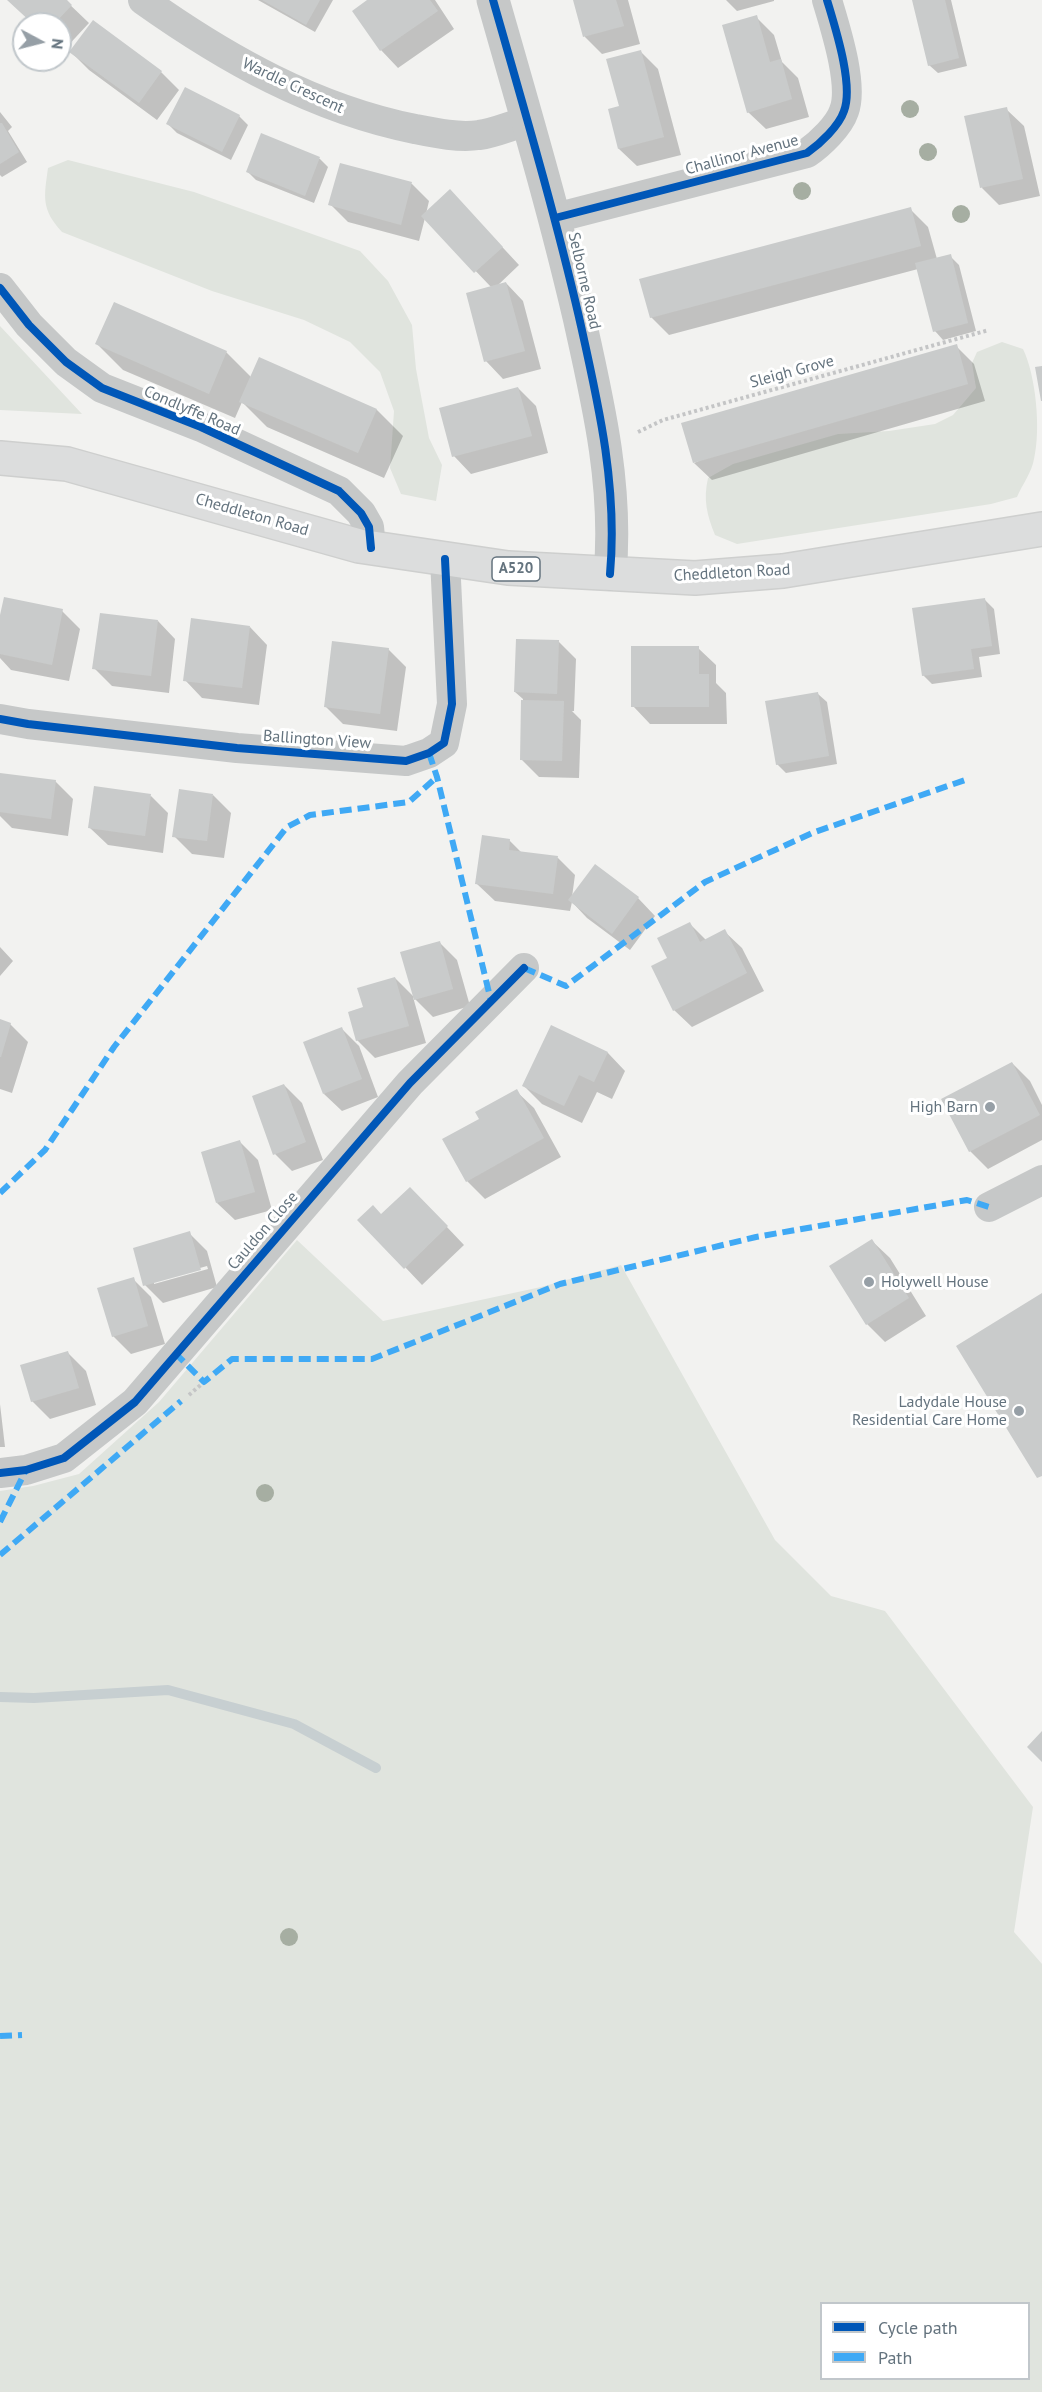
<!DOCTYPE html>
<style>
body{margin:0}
#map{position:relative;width:1042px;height:2392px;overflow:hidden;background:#f2f2f0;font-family:"PT Sans",sans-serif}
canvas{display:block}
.legend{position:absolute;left:820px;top:2302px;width:210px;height:78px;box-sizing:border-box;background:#fff;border:2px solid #c1c7cb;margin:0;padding:8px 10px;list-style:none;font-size:18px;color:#64737e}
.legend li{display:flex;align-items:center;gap:12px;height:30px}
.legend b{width:30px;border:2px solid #c1c7cb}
.north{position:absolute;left:12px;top:12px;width:60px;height:60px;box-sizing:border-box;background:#fff;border:2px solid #c1c7cb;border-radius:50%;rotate:97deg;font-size:16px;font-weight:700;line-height:24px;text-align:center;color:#64737e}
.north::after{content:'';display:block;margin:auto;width:21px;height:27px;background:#969fa6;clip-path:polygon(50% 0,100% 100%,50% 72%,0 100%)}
</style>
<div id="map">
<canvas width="1042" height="2392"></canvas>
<ul class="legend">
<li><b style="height:8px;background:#0057b8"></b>Cycle path</li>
<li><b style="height:8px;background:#3fa9f5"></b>Path</li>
</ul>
<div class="north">N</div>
</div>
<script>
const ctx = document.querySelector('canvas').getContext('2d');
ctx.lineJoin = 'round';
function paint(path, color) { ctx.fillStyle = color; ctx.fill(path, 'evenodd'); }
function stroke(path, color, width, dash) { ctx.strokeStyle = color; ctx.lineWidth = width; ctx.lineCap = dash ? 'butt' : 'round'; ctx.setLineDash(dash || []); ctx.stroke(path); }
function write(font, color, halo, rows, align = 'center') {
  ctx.font = font + ' "PT Sans",sans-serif'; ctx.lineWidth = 6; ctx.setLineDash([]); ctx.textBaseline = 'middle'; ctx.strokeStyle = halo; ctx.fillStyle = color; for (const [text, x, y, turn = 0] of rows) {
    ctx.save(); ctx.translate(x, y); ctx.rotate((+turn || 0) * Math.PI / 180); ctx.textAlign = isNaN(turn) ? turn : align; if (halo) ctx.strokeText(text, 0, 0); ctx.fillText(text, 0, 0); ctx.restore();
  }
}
const green = new Path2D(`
 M68 160 194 192 360 251 388 281 412 325 416 369 429 438 442 465 436 501 401 494 390 468 394 411 380 372 350 342 304 320 212 291 62 232C41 209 44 197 48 168Z
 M0 326 82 414 0 410Z
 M1002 342 1023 349C1036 376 1041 429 1034 459 1032 472 1022 485 1017 497L991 504 737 544 715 535C707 515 703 500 708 478L733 464 838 434 889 431 935 424 953 415 976 388 972 363 977 352Z
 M297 1240 383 1321 541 1287 621 1265 775 1540 831 1596 885 1611 1033 1807 1014 1932 1042 1964V2392H0V1491L33 1486 79 1474 159 1402ZM822 2304H1028V2378H822Z`);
const shadow = new Path2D(`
 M8 0H65L89 23 63 51 60 49V24H34Z
 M258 0H333L315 32Z
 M370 0H435L454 29 398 68 381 50Z
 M575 0H628L640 44 602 54 585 37Z
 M726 0H774V1L737 11Z
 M913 0H951L967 66 938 73 929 65Z
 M756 17 774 35 782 62 798 78 809 117 766 129 748 112Z
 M93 22 161 72 179 90 157 120 89 70 71 52Z
 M640 51 658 69 681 155 637 166 619 149 621 107Z
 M1006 109 1024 126 1040 196 999 205 982 188Z
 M0 112 12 127 8 131 27 162 2 177 0 175Z
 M239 116 248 125 231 160 177 133 168 124Z
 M262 135 320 159 328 167 314 203 256 180 247 171Z
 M341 165 412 184 429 201 426 214 467 209 519 265 497 286 506 283 523 301 541 369 503 379 486 361 491 287 425 218 419 241 348 222 330 204Z
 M910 209 928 227 937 259 950 256 959 265 976 331 943 340 935 331 918 269 669 335 651 317Z
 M97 344 226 352 252 378 377 410 403 436 384 478 267 427 242 402 235 418 123 370Z
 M956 346 974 364 985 401 712 480 694 463Z
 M518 388 536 406 548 453 471 474 454 456Z
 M985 600 994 609 1000 654 979 657 982 677 932 684 923 675Z
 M62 611 80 629 69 681 11 670 0 658V622Z
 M158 621 175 639 169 693 112 686 94 668Z
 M250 627 267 645 259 705 202 698 185 680Z
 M558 641 576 659 574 711H572L581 720 579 778 539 777 521 759 523 699 515 692Z
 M698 648 716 665V683L726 693 727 724H650L633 706Z
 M388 649 406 667 397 731 343 724 325 706Z
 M818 694 827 702 837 764 786 773 777 764Z
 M0 774 55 781 73 799 68 836 12 828 0 816Z
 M213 795 231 813 224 858 192 854 174 836Z
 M151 796 168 813 163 853 108 845 90 828Z
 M509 840 522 853 558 858 575 875 572 897 638 898 655 916 630 950 587 918 572 902 570 911 495 901 477 884Z
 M689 923 706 940 724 931 742 948 764 991 692 1027 674 1010 669 959Z
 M439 942 457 960 470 1006 433 1017 413 997 426 1043 375 1058 357 1040 365 1008 395 978 415 998Z
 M0 947 13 961 0 976Z
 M0 1021 10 1024 28 1042 12 1093 0 1089Z
 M552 1027 608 1053 625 1071 612 1099 597 1092 582 1123 542 1104 524 1086Z
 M342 1029 359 1046 358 1043 378 1097 342 1111 324 1094Z
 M1012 1063 1030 1081 1042 1105V1140L988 1169 970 1151Z
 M284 1085 302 1103 323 1160 292 1171 275 1154Z
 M516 1091 534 1108 561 1157 485 1199 467 1181 481 1119Z
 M240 1142 258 1160 272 1210 235 1220 217 1203Z
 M428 1207 464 1245 422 1285 405 1267 382 1216Z
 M189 1233 207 1251 217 1287 163 1303 145 1285ZM207 1266 208 1269 154 1284V1281Z
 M872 1241 890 1258 926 1316 885 1342 867 1324Z
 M133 1279 151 1297 165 1344 131 1354 113 1336Z
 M68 1353 86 1371 96 1405 50 1419 32 1401Z
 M0 1404 5 1447H0Z`);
const stream = new Path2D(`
 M0 1697 34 1698 168 1690 294 1724 376 1768`);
const building = new Path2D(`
 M7 0H67L72 5 54 24H33Z
 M262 0H320L306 25Z
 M367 0H430L438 11 380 51 352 11Z
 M573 0H616L624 26 583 37Z
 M912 0H945L959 58 928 66Z
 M757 15 770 62 781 59 792 99 747 113 722 25Z
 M93 20 162 71 139 103 69 52Z
 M641 50 664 137 618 149 608 109 619 106 606 59Z
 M185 87 240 115 222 152 166 124Z
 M1007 107 1023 179 980 188 964 116Z
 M0 123H2L19 152 0 164Z
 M261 133 320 157 305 196 246 172Z
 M340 163 412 182 401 225 328 205Z
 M450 189 503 247 474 273 421 216Z
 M911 207 921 246 650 318 639 279Z
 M951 254 968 323 933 332 915 263Z
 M506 282 525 351 484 362 466 293Z
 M114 302 227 351 209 394 95 344Z
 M957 344 968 384 693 463 681 423Z
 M259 357 377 409 358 453 239 402Z
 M1042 366V401H1041L1035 367Z
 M518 387 532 436 452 457 439 408Z
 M4 597 63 609 52 665 0 654V615Z
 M985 598 992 646 971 649 974 669 922 676 912 608Z
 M100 613 158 620 151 676 92 669Z
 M191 618 250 626 242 688 183 681Z
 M516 639 559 640 557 694 514 692Z
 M332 641 389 648 380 714 324 707Z
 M631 646H699V674H709V707H631Z
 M818 692 829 756 776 765 765 701Z
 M521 700 564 701 562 761 520 760Z
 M0 773 56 780 51 819 0 812Z
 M94 786 151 794 145 836 88 828Z
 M179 789 213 794 207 841 172 837Z
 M482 835 510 839 509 850 558 856 553 894 475 884Z
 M595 864 639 897 612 934 568 900Z
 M690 922 700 942 725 929 747 973 673 1011 651 966 667 958 657 938Z
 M440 941 453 989 414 1000 400 952Z
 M395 977 409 1026 356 1041 348 1012 363 1007 357 988Z
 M0 1019 11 1023 1 1057H0Z
 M551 1025 608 1052 594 1082 579 1075 564 1106 522 1086Z
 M342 1027 362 1079 323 1094 303 1042Z
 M1012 1062 1040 1115 969 1152 941 1099Z
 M284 1084 306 1142 273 1155 252 1096Z
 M517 1089 544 1138 466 1182 442 1139 479 1119 475 1112Z
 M240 1140 255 1192 216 1203 201 1152Z
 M410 1187 448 1226 404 1269 357 1220 373 1205 381 1214Z
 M190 1231 201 1270 143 1286 133 1248Z
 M872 1239 909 1298 866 1325 829 1266Z
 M134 1277 148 1326 112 1337 97 1288Z
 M1042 1293V1476L1037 1478 956 1346Z
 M68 1351 79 1388 31 1402 20 1365Z
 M1042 1731V1762L1027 1747Z`);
const path = new Path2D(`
 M638 432 663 420 989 330
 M189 1395 204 1382`);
const minor = new Path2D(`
 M143 0C226 59 315 109 415 129 435 133 459 138 479 135 495 133 512 125 528 121
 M555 218 807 153C820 144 839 126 844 111 854 85 835 27 827 0
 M0 288 29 325 66 362 102 388 201 427 339 491 361 513 369 527 371 548
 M0 719 28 724 237 748 406 761 429 753 444 743 452 704 445 559
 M989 1207 1042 1180
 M0 1473 26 1470 64 1458 135 1402 410 1083 524 968`);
const tertiary = new Path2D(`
 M493 0C523 105 554 210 579 317 598 402 618 486 610 574`);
const trunk = new Path2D(`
 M0 458 67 464 359 546 508 568 695 578 783 571 1042 529`);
const quiet = new Path2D(`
 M429 753 437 777 491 1001
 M524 968 566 986 705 882 812 833 965 780
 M0 1193 45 1150 114 1047 287 827 310 815 409 802 437 777
 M175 1353 204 1382 232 1359H372L560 1284 756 1237 967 1200 989 1207
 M0 1522 26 1470
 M0 1555 181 1401
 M0 2036 22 2035`);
const cycleway = new Path2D(`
 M493 0C523 105 554 210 579 317 598 402 618 486 610 574
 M555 218 807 153C820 144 839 126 844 111 854 85 835 27 827 0
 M0 288 29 325 66 362 102 388 201 427 339 491 361 513 369 527 371 548
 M0 719 28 724 237 748 406 761 429 753 444 743 452 704 445 559
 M0 1473 26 1470 64 1458 135 1402 410 1083 524 968`);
const trees = [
 [910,109],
 [928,152],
 [802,191],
 [961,214],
 [265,1493],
 [289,1937]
];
const markers = [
 [990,1107,6,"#969fa6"],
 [869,1282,6,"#969fa6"],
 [1019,1411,6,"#969fa6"]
];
const shields = [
 [516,569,48]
];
const shieldNames = [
 ["A520",516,569]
];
const streetNames = [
 ["Wardle Crescent",293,86,25],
 ["Challinor Avenue",742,155,-15],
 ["Selborne Road",584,281,77],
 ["Sleigh Grove",792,372,-15],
 ["Condlyffe Road",192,411,23],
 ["Cheddleton Road",252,515,16],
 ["Cheddleton Road",732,573,-3],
 ["Ballington View",317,740,4],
 ["Cauldon Close",263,1231,-49]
];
const poiNames = [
 ["High Barn",978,1107],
 ["Holywell House",881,1282,"left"],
 ["Ladydale House",1007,1402],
 ["Residential Care Home",1007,1420]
];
paint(green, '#e0e4de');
paint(shadow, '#0003');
stroke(stream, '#c7cfd1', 10);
paint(building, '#c9cbcb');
stroke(trunk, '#cecfce', 36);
stroke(path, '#c4c5c6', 4, [3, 3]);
stroke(minor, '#c6c8c8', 30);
stroke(tertiary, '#c6c8c8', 33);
stroke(trunk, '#dcdddd', 33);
stroke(quiet, '#3fa9f5', 6, [12, 6]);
stroke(cycleway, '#0057b8', 8);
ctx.fillStyle = '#a6aea2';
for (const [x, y] of trees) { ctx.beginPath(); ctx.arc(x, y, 9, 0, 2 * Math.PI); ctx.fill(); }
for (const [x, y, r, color] of markers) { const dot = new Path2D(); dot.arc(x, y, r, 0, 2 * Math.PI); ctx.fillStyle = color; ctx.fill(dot); stroke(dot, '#fff', 2); }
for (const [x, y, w] of shields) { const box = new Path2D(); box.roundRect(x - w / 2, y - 12, w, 24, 4.5); ctx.fillStyle = '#fff'; ctx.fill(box); stroke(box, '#64737e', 1.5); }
write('bold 15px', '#64737e', null, shieldNames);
write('16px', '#64737e', '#fff', streetNames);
write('16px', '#64737e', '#fff', poiNames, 'right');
</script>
